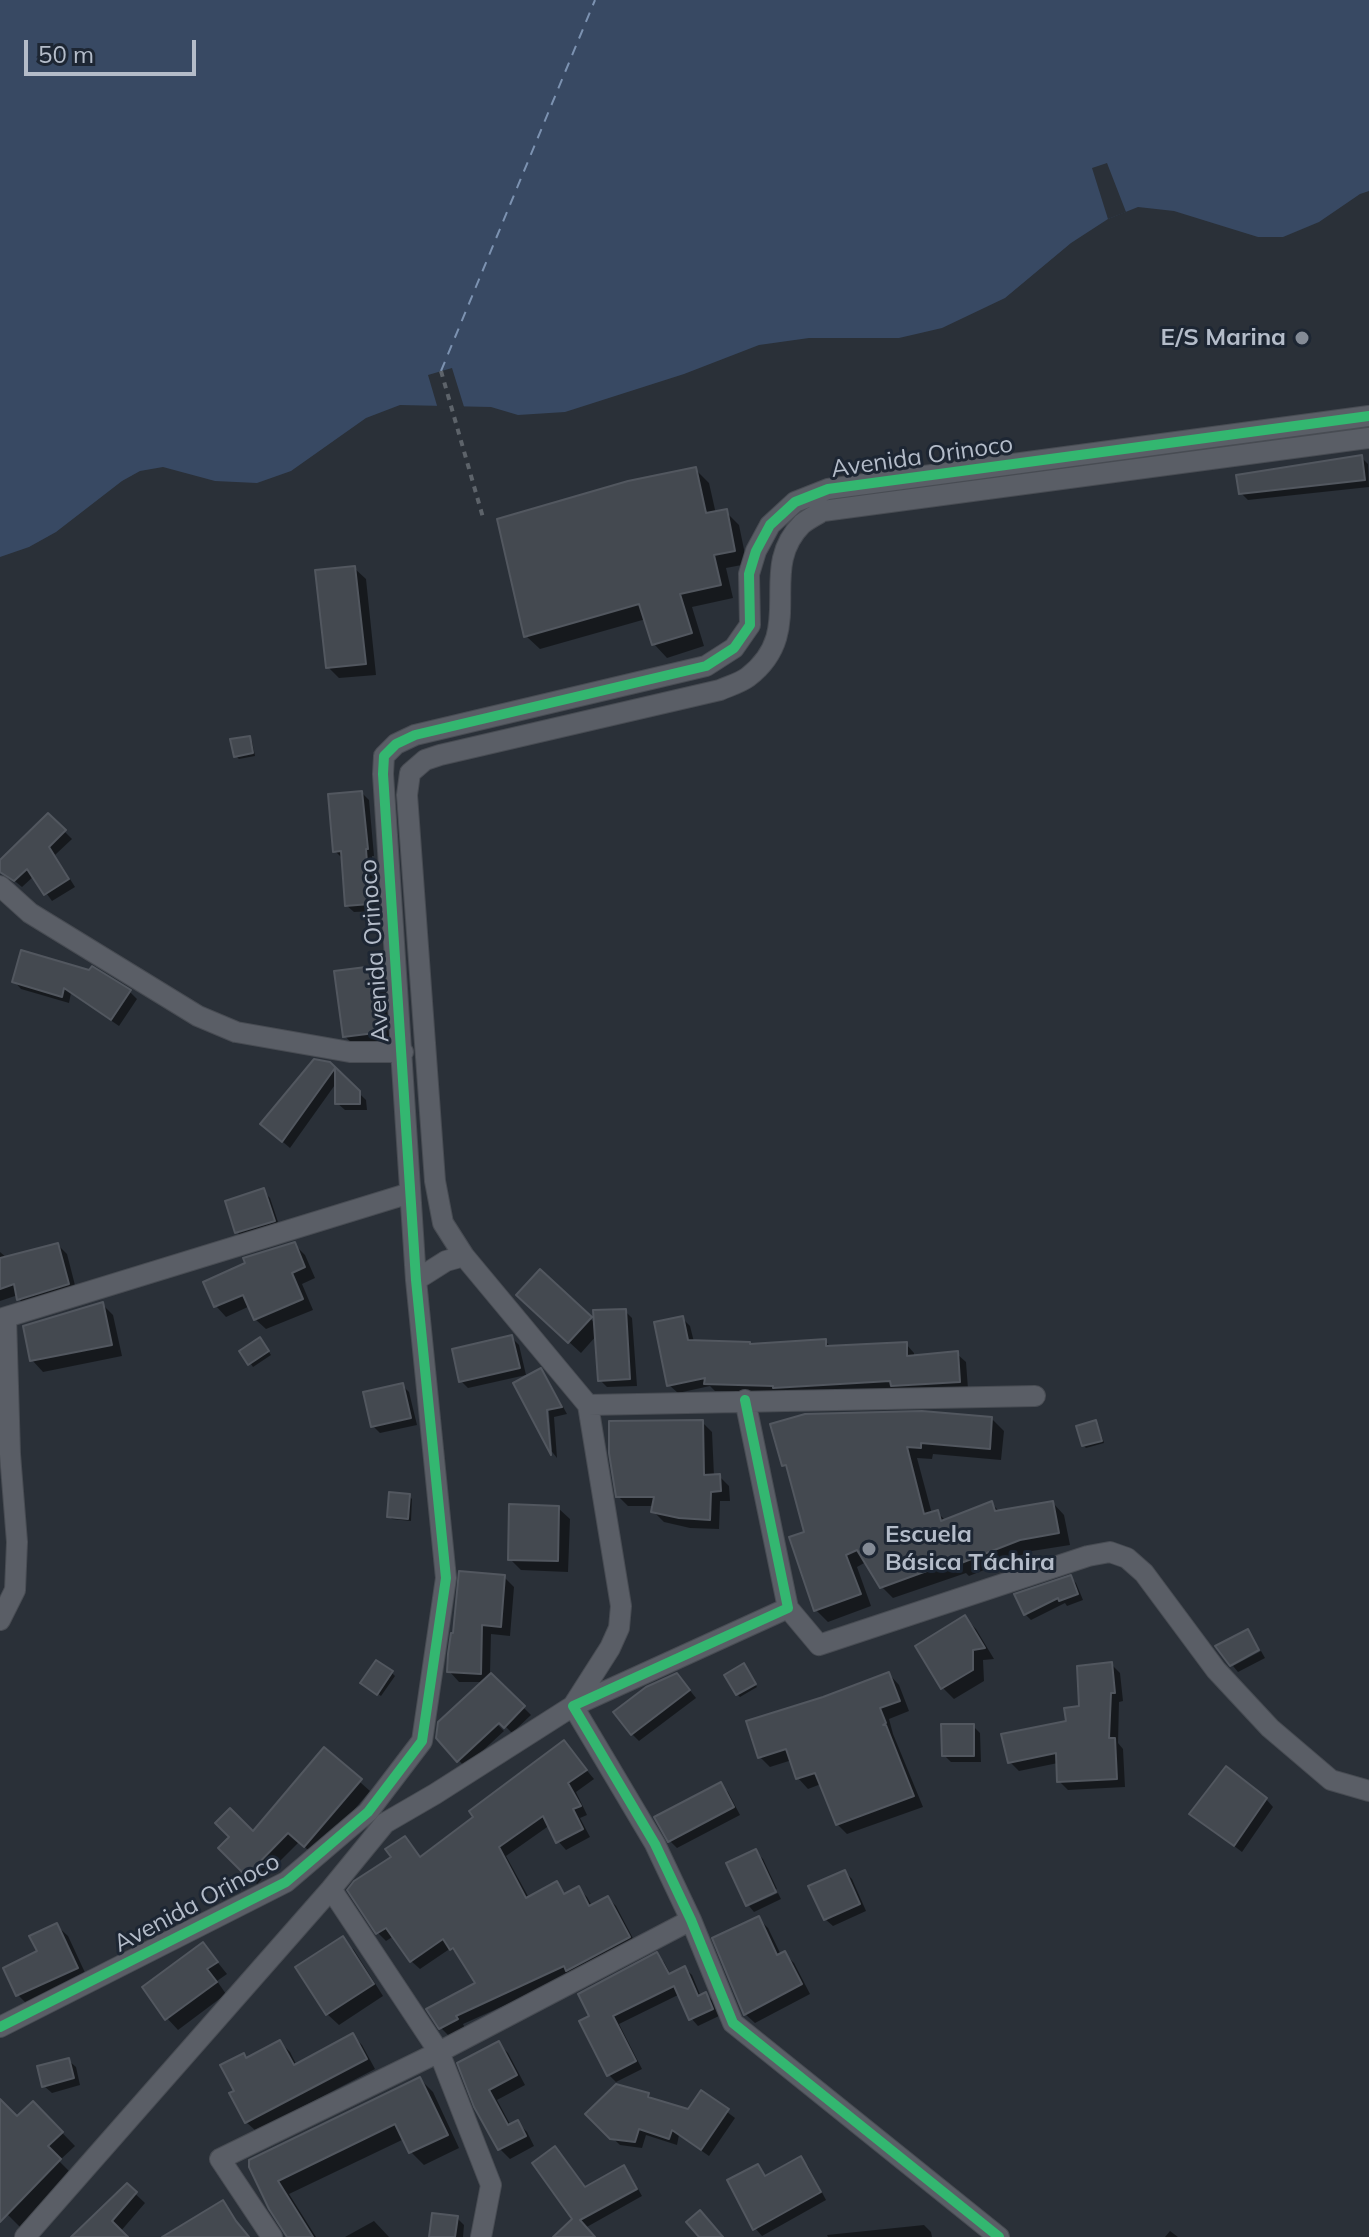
<!DOCTYPE html>
<meta charset="utf-8">
<style>
body{margin:0}
#map{position:relative;width:1369px;height:2237px;overflow:hidden;background:#2a3038;font-family:Mulish,sans-serif}
canvas{display:block}
.scale{position:absolute;left:24px;top:40px;width:172px;height:36px;box-sizing:border-box;border:4px solid #b4bcc9;border-top:0;padding-left:10px;font-size:24px;line-height:28px;white-space:nowrap;color:#b4bcc9;-webkit-text-stroke:6px #1d2633;paint-order:stroke}
</style>
<div id="map">
<canvas width="1369" height="2237"></canvas>
<div class="scale">50 m</div>
</div>
<script>
const ctx = document.querySelector('canvas').getContext('2d');
ctx.lineJoin = 'round';
function paint(path, color) { ctx.fillStyle = color; ctx.fill(path, 'evenodd'); }
function stroke(path, color, width, dash) { ctx.strokeStyle = color; ctx.lineWidth = width; ctx.lineCap = dash ? 'butt' : 'round'; ctx.setLineDash(dash || []); ctx.stroke(path); }
function write(font, color, halo, rows, align = 'center') {
  ctx.font = font + ' Mulish,sans-serif'; ctx.lineWidth = 6; ctx.setLineDash([]); ctx.textBaseline = 'middle'; ctx.strokeStyle = halo; ctx.fillStyle = color; for (const [text, x, y, turn = 0] of rows) {
    ctx.save(); ctx.translate(x, y); ctx.rotate((+turn || 0) * Math.PI / 180); ctx.textAlign = isNaN(turn) ? turn : align; if (halo) ctx.strokeText(text, 0, 0); ctx.fillText(text, 0, 0); ctx.restore();
  }
}
const water = new Path2D(`
 M0 0H1369V191L1360 194 1319 222 1283 237H1258L1174 211 1138 207 1108 219 1071 243 1005 298 942 328 899 338H809L759 345 684 374 565 412 518 415 491 407 400 405 366 418 291 471 257 483 215 481 163 467 140 471 122 481 56 532 29 547 0 557Z`);
const pier = new Path2D(`
 M1107 163 1126 212 1108 219 1092 168Z
 M452 368 465 410 438 409 428 375Z`);
const shadow = new Path2D(`
 M1361 457 1368 464 1369 487 1248 500 1241 493Z
 M695 469 709 483 716 514 726 512 739 525 747 564 726 568 733 598 692 607 704 646 667 658 654 644 646 619 540 649 526 636Z
 M354 568 366 579 376 675 339 678 328 667Z
 M249 738 252 741 255 756 239 759 236 756Z
 M362 793 369 800 374 856H372L376 911 354 912 346 905 343 859 335 851Z
 M48 815 72 839 55 855 75 887 52 901 34 876 22 887 0 869V863Z
 M373 968 384 979 393 1043 356 1048 345 1036Z
 M93 969 130 992 137 999 119 1026 71 993 69 1003 21 989 14 981 90 973Z
 M329 1064 366 1100 367 1110H345L337 1103V1082L290 1148 270 1131Z
 M263 1191 270 1198 280 1228 244 1239 237 1232Z
 M294 1244 305 1255 315 1278 302 1284 313 1310 266 1329 255 1319 250 1306 226 1317 216 1306Z
 M58 1245 67 1254 77 1293 28 1308 19 1299 18 1295 0 1301V1252L7 1258Z
 M540 1272 596 1324 625 1311 632 1318 637 1386 607 1387 600 1380 597 1335 581 1353 530 1306Z
 M102 1304 113 1315 122 1356 43 1372 32 1360Z
 M682 1318 690 1326 694 1342 751 1346 825 1341 832 1348 906 1344 914 1353V1357L957 1354 966 1362 968 1389 901 1393 896 1389 783 1396 781 1393 715 1391 710 1386 678 1393 669 1385Z
 M511 1337 519 1345 526 1375 468 1388 461 1381Z
 M262 1342 271 1355 253 1367 242 1351Z
 M540 1371 547 1378 567 1414 554 1417 557 1458 549 1448 552 1451 548 1400Z
 M402 1385 409 1392 417 1425 380 1433 373 1426Z
 M992 1419 1004 1431 1001 1460 933 1454 932 1459 917 1458 932 1514 937 1512 946 1521 991 1503 1000 1512 1053 1503 1064 1515 1070 1545 1032 1551 969 1576 966 1573 893 1598 881 1586 866 1562 857 1567 871 1606 828 1622 816 1610 806 1533 790 1471 784 1465Z
 M702 1422 712 1432 714 1476H719L729 1486 730 1501H720L719 1529 690 1528 664 1522 654 1512 655 1506H628L618 1496Z
 M1095 1422 1098 1425 1104 1443 1086 1448 1083 1445Z
 M409 1496 412 1499 411 1521 392 1519 389 1516Z
 M558 1508 570 1519 568 1572 521 1570 510 1559Z
 M504 1577 514 1587 510 1636 491 1634 490 1674 531 1715 512 1733 493 1714 490 1717 504 1731 465 1767 438 1738 484 1682H459L450 1672Z
 M1071 1578 1076 1583 1083 1600 1067 1606 1065 1603 1031 1620 1025 1614Z
 M965 1618 976 1629 994 1659 983 1660 984 1681 954 1699 943 1688Z
 M1261 1651 1265 1658 1238 1672 1233 1666Z
 M1111 1664 1120 1673 1123 1701 1119 1702 1118 1743 1123 1749 1125 1787 1068 1790 1059 1781 1058 1763 1019 1771 1010 1762 1068 1723 1081 1708Z
 M747 1669 757 1687 740 1697 737 1694Z
 M392 1673 395 1676 381 1696 366 1686Z
 M889 1674 899 1685 909 1711 889 1719 893 1734 923 1807 847 1834 837 1824 821 1784 808 1789 798 1778 792 1760 770 1767 760 1757 823 1699Z
 M684 1683 696 1698 639 1741 632 1734Z
 M973 1726 980 1733 981 1762H951L944 1755Z
 M564 1743 594 1779 576 1792 587 1815 580 1818 590 1837 566 1850 558 1841 550 1825 506 1856 529 1898 556 1883 567 1895 579 1889 587 1897 592 1906 608 1898 616 1906 637 1946 463 2024 465 2028 449 2036 441 2028 477 1984 461 1958 451 1948 420 1969 411 1961 394 1936 386 1941 378 1933 393 1857 405 1838 421 1858 476 1818Z
 M324 1750 370 1791 315 1856 299 1842 257 1884 221 1848 253 1834Z
 M721 1785 728 1792 740 1815 677 1848 670 1841Z
 M1266 1799 1273 1807 1242 1852 1192 1814Z
 M756 1852 763 1859 777 1889 747 1903Z
 M845 1872 852 1879 866 1911 833 1926 825 1919Z
 M778 1893 781 1899 754 1912 749 1906Z
 M758 1918 768 1928 781 1955 784 1953 794 1963 810 1994 755 2023 745 2014Z
 M56 1925 68 1936 88 1979 29 2006 18 1995Z
 M342 1939 354 1950 383 1996 339 2025 327 2014Z
 M203 1944 227 1974 217 1981 226 1994 178 2030 167 2018Z
 M657 1955 664 1962 671 1975 684 1968 692 1975 701 1997 706 1994 713 2001 719 2016 698 2026 691 2018 680 1994 619 2024 642 2069 616 2082 609 2075 592 2016Z
 M353 2036 362 2045 375 2069 256 2131 246 2122 237 2091 243 2055 248 2060 280 2042 290 2052 297 2066Z
 M498 2043 508 2053 525 2085 497 2100 511 2126 517 2122 527 2132 534 2146 510 2159 500 2149 476 2106Z
 M68 2060 76 2067 80 2085 52 2093 44 2086Z
 M420 2079 433 2092 459 2148 424 2165 411 2152 404 2139 289 2194 316 2237H289L251 2161Z
 M702 2093 735 2118 709 2156 679 2135 677 2145 646 2135 642 2148 620 2145 588 2114 648 2094 654 2101 689 2111Z
 M0 2102 17 2119 33 2103 75 2146 59 2161 72 2174 20 2227 0 2207Z
 M555 2148 586 2188 624 2168 630 2175 642 2196 585 2228 593 2237H556L575 2219Z
 M801 2159 808 2166 826 2200 762 2236 755 2228 758 2166 767 2177Z
 M127 2186 145 2203 120 2232 125 2237H74Z
 M457 2218 464 2225 463 2237H431Z
 M374 2221 389 2237H345Z
 M924 2225 931 2232 932 2237H828L827 2235Z
 M1170 2231 1178 2237H1165Z`);
const ferry = new Path2D(`
 M441 371 595 0`);
const building = new Path2D(`
 M1362 455 1365 480 1239 494 1236 475Z
 M696 467 706 513 727 509 735 551 714 555 721 585 680 594 692 633 652 645 639 604 524 637 497 519 628 481Z
 M355 566 366 664 326 668 315 570Z
 M250 736 253 753 234 757 230 739Z
 M362 791 368 849H366L370 904 345 906 341 851 333 852 328 794Z
 M48 813 66 830 49 847 69 879 44 895 27 869 14 881 0 872V860Z
 M21 950 89 970 92 966 131 990 111 1020 64 988 62 997 12 982Z
 M374 966 383 1032 343 1037 334 971Z
 M314 1059 330 1062 360 1091V1104H335V1068L282 1142 260 1124Z
 M264 1188 275 1221 235 1233 225 1201Z
 M295 1242 305 1267 292 1273 303 1299 254 1320 243 1295 214 1307 203 1282 245 1263 243 1258Z
 M58 1243 69 1284 17 1300 14 1284 0 1289V1258Z
 M540 1269 592 1317 568 1343 516 1295Z
 M103 1302 112 1345 30 1361 23 1326Z
 M626 1309 630 1379 598 1381 593 1310Z
 M683 1316 688 1340 750 1342V1344L826 1339V1346L907 1342V1356L958 1351 960 1382 891 1386 890 1381 773 1388V1386L704 1384 705 1378 667 1386 654 1322Z
 M512 1335 520 1368 459 1382 452 1349Z
 M260 1337 269 1351 248 1365 239 1351Z
 M541 1368 562 1407 547 1410 551 1455 513 1383Z
 M403 1383 411 1418 371 1427 363 1392Z
 M922 1411 992 1417 990 1449 921 1443V1448L907 1447 924 1514 938 1510 941 1521 992 1501 995 1511 1053 1501 1059 1533 1020 1540 956 1565 954 1561 880 1588 857 1550 846 1555 861 1594 814 1611 789 1537 804 1532 786 1465 782 1466 770 1424 805 1414Z
 M703 1420 704 1475 720 1474 721 1491 711 1492 710 1520 679 1518 651 1512 654 1497H616L609 1453V1421Z
 M1096 1420 1102 1441 1082 1446 1076 1426Z
 M389 1492 410 1494 408 1519 387 1517Z
 M509 1504 559 1506 558 1561 508 1560Z
 M459 1571 505 1575 501 1627 482 1625 481 1674 447 1672 448 1654 451 1633H453Z
 M1071 1575 1078 1594 1059 1601 1058 1598 1024 1615 1014 1594Z
 M965 1615 985 1648 973 1650V1670L941 1689 915 1646Z
 M1248 1629 1259 1650 1230 1666 1215 1646Z
 M376 1660 393 1671 377 1695 360 1683Z
 M1112 1662 1115 1693H1111L1109 1738H1115L1117 1779 1057 1782 1056 1753 1008 1763 1001 1734 1066 1721 1064 1708 1079 1706 1077 1666Z
 M744 1663 756 1684 736 1695 724 1675Z
 M889 1672 900 1701 880 1708 886 1723 883 1725H886L914 1796 836 1825 815 1773 796 1779 786 1749 758 1758 746 1721 823 1697Z
 M491 1673 525 1706 504 1728 499 1723 457 1762 436 1738 438 1722Z
 M677 1673 690 1690 631 1735 613 1712 646 1687Z
 M941 1724H974V1756H942Z
 M564 1740 587 1770 568 1783 581 1806 573 1809 583 1829 556 1843 543 1816 499 1847 526 1898 557 1881 564 1894 579 1886 589 1906 608 1896 630 1937 566 1971 564 1966 456 2016 458 2019 439 2029 426 2009 475 1983 453 1948 450 1950 443 1939 410 1962 386 1928 376 1934 347 1890 354 1881 391 1857 385 1849 405 1836 420 1857 473 1817 469 1811Z
 M324 1747 362 1779 304 1847 288 1833 246 1876 218 1848 229 1837 215 1823 230 1808 253 1831Z
 M1226 1766 1267 1798 1234 1846 1189 1814Z
 M721 1782 734 1807 668 1842 654 1817Z
 M756 1849 776 1892 746 1906 726 1863Z
 M845 1870 860 1904 824 1920 808 1886Z
 M759 1916 777 1955 785 1951 802 1984 744 2015 712 1938Z
 M57 1923 78 1968 16 1996 3 1968 37 1951 29 1936Z
 M343 1936 374 1984 326 2015 295 1967Z
 M203 1942 218 1962 207 1969 217 1982 165 2020 142 1987Z
 M657 1952 669 1974 685 1966 698 1996 706 1992 713 2009 689 2020 674 1986 613 2016 636 2061 607 2076 579 2021 589 2016 578 1994Z
 M353 2033 367 2059 245 2123 229 2093 234 2091 220 2065 244 2053 246 2058 280 2040 294 2065Z
 M499 2041 517 2075 489 2090 508 2125 518 2120 526 2136 498 2150 474 2107 457 2063Z
 M69 2058 74 2078 42 2087 37 2066Z
 M420 2077 448 2135 409 2153 395 2124 278 2181 313 2237H287L269 2209 249 2167V2160Z
 M616 2084 649 2093 648 2097 688 2109 701 2090 729 2109 701 2150 672 2130 669 2139 639 2129 635 2142 610 2139 585 2114Z
 M0 2099 17 2116 33 2101 63 2132 48 2146 61 2159 0 2222Z
 M555 2146 585 2187 624 2165 637 2189 580 2220 595 2237H553L572 2219 532 2163Z
 M801 2156 821 2192 753 2230 727 2180 758 2164 765 2176Z
 M127 2183 137 2192 112 2221 128 2237H71Z
 M223 2200 236 2221 249 2237H162Z
 M700 2210 723 2237H699L686 2222Z
 M432 2213 458 2216 455 2237H429Z`);
const path = new Path2D(`
 M441 371 484 521`);
const street = new Path2D(`
 M0 886 30 913 198 1016 236 1032 350 1052H403
 M464 1256 443 1223 435 1181 407 795 410 773 425 760 440 755 720 690C729 686 740 683 748 677 809 630 755 571 802 524 808 519 816 515 823 511L1369 438
 M0 1319 410 1193
 M745 1400 788 1608 573 1706 655 1844 691 1920 733 2023 999 2237
 M588 1405 1035 1396
 M788 1608 819 1645 1088 1556 1110 1552 1127 1558 1144 1573 1216 1670 1270 1728 1331 1780 1369 1791
 M0 1620 15 1590 17 1542 10 1454 6 1318
 M331 1889 439 2052 491 2185 481 2237
 M0 2027 286 1882 368 1812 422 1741 446 1578 416 1280 383 774 384 756 396 744 415 735 706 666 734 648 750 625 749 574 756 551 770 525 795 502 828 489 1369 416
 M25 2237 331 1889 385 1823 435 1794 573 1706 610 1648 619 1628 621 1606 588 1405 464 1256 446 1261 416 1280
 M272 2237 220 2159 439 2052 691 1920`);
const cycleway = new Path2D(`
 M745 1400 788 1608 573 1706 655 1844 691 1920 733 2023 999 2237
 M0 2027 286 1882 368 1812 422 1741 446 1578 416 1280 383 774 384 756 396 744 415 735 706 666 734 648 750 625 749 574 756 551 770 525 795 502 828 489 1369 416`);
const markers = [
 [1302,338,8,"#848b96"],
 [869,1549,8,"#848b96"]
];
const poiNames = [
 ["E/S Marina",1286,338],
 ["Escuela",885,1535,"left"],
 ["Básica Táchira",885,1563,"left"]
];
const streetNames = [
 ["Avenida Orinoco",922,457,-8],
 ["Avenida Orinoco",375,951,-94],
 ["Avenida Orinoco",197,1903,-28]
];
paint(water, '#384963');
paint(pier, '#2a3038');
paint(shadow, '#0007');
stroke(ferry, '#7c92b1', 2, [10, 8]);
paint(building, '#444950');
stroke(building, '#52575f', 2);
stroke(street, '#484c53', 22);
stroke(path, '#5d636a', 4, [6, 6]);
stroke(street, '#5a5e66', 20);
stroke(cycleway, '#33b770', 10);
for (const [x, y, r, color] of markers) { const dot = new Path2D(); dot.arc(x, y, r, 0, 2 * Math.PI); ctx.fillStyle = color; ctx.fill(dot); stroke(dot, '#1d2633', 3); }
write('bold 24px', '#b4bcc9', '#1d2633', poiNames, 'right');
write('24px', '#b4bcc9', '#1d2633', streetNames);
</script>
